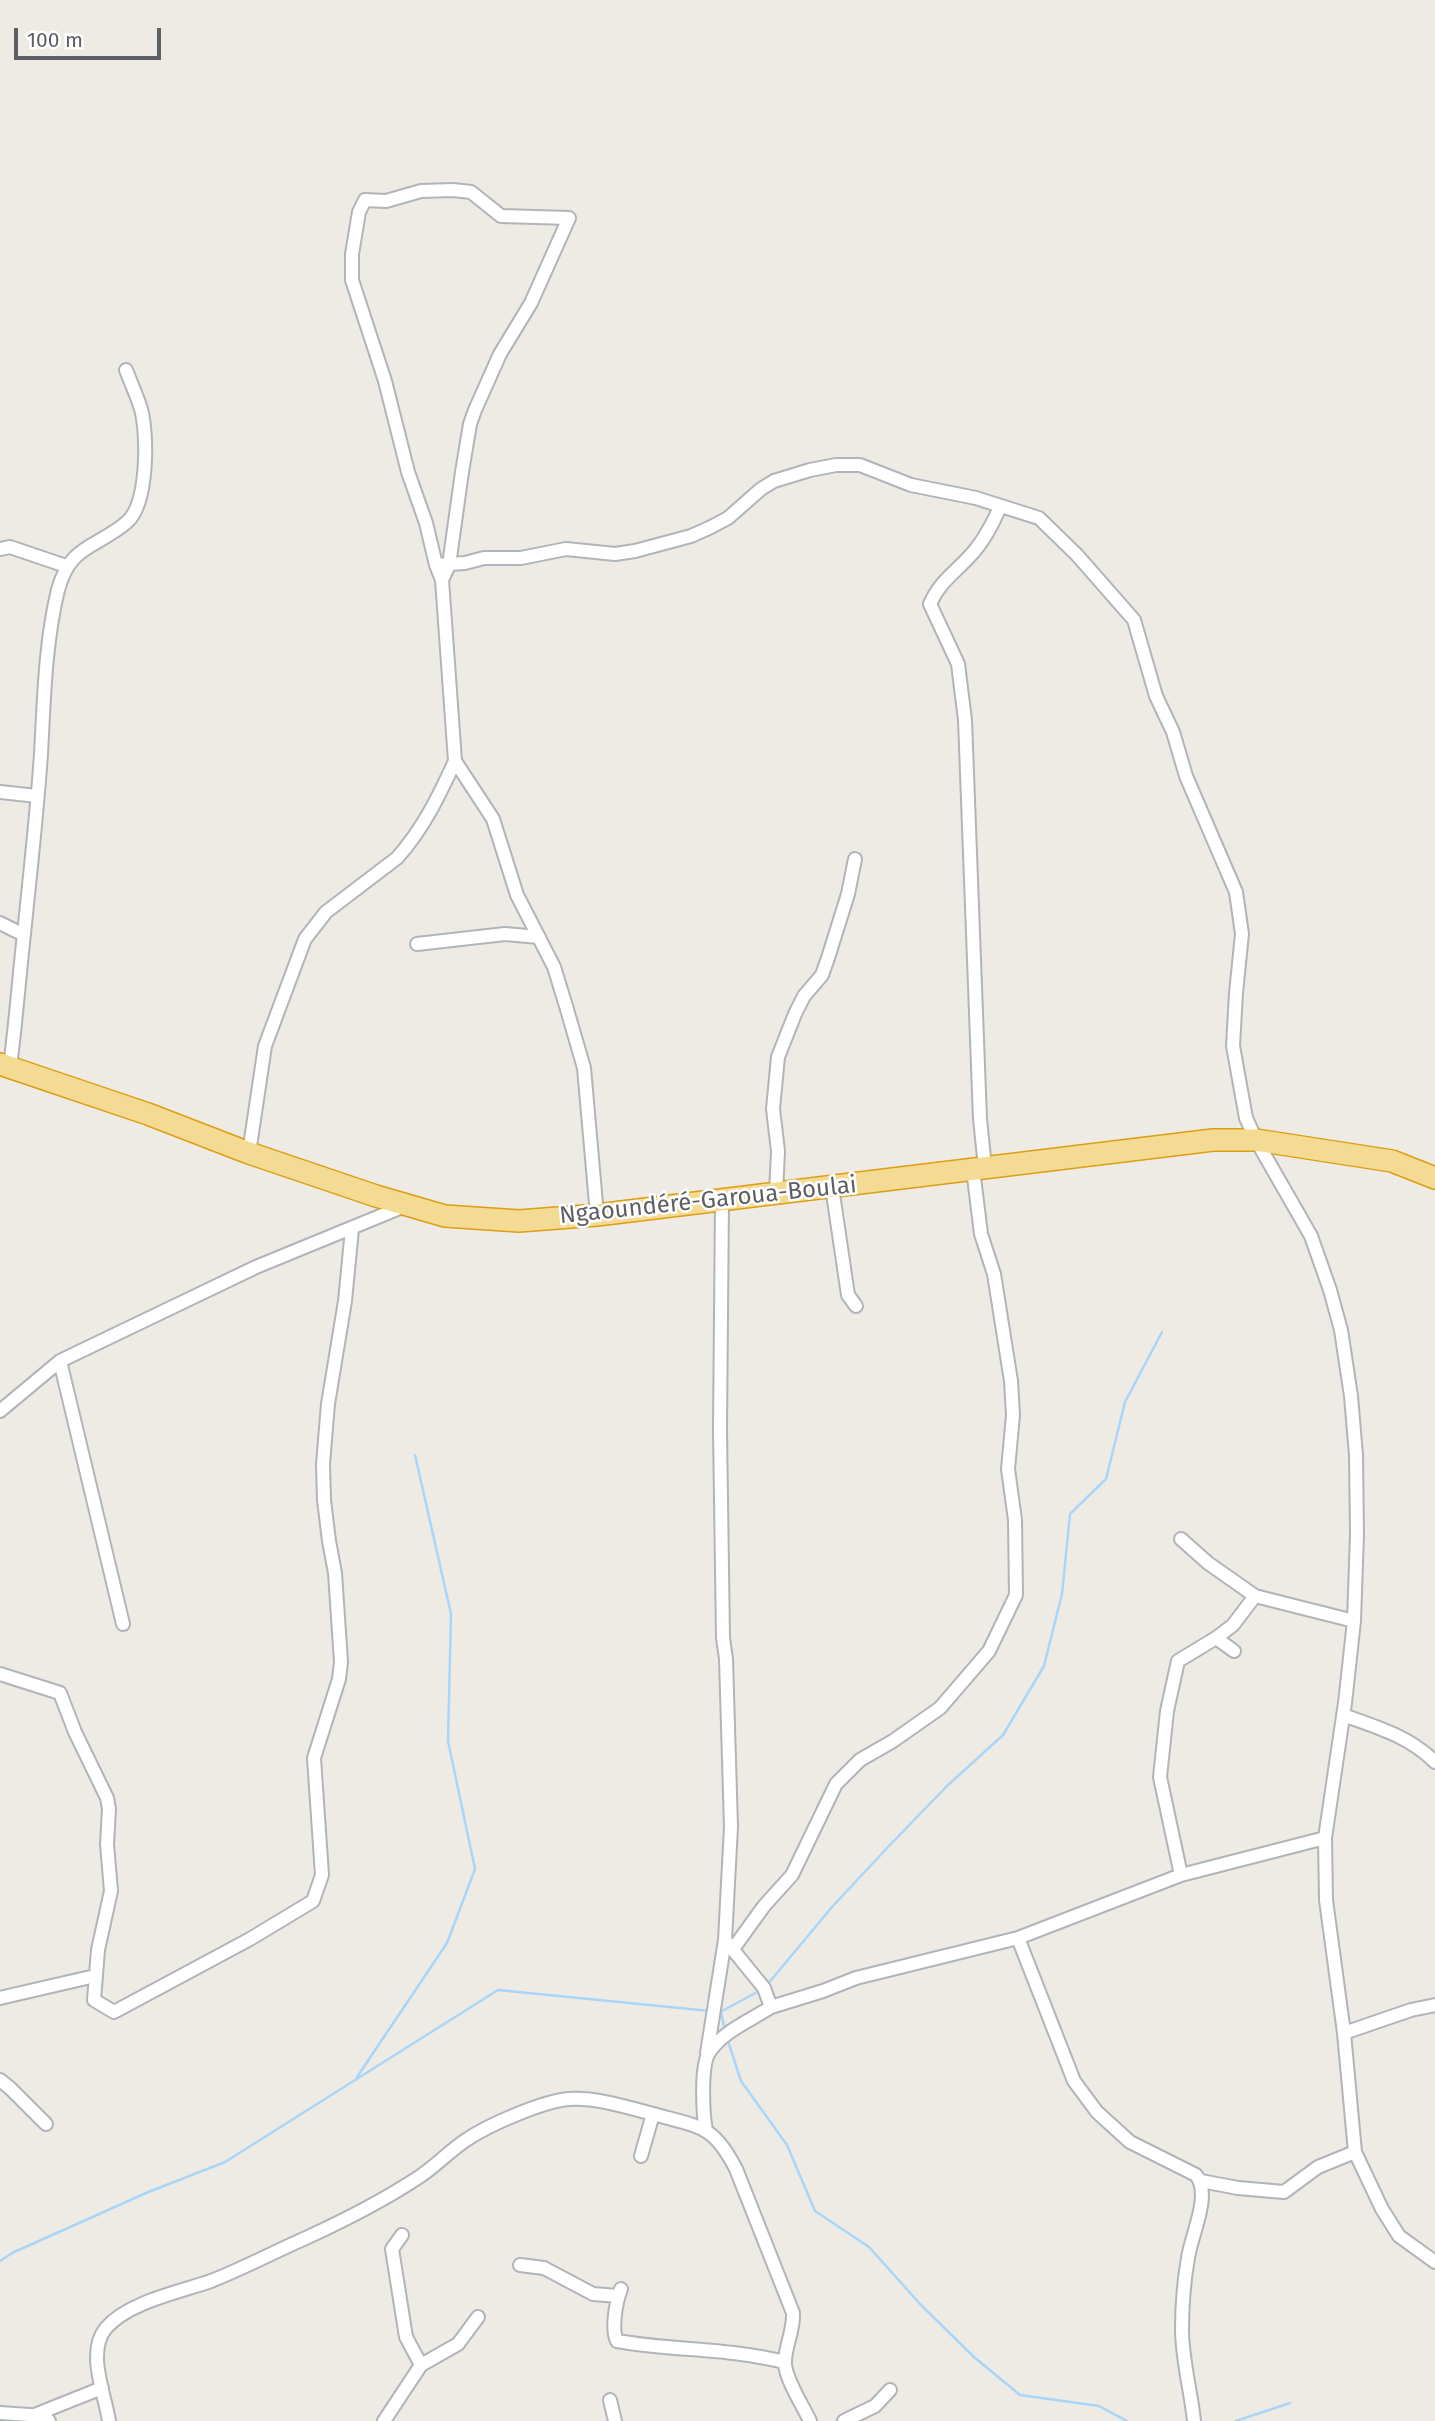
<!DOCTYPE html>
<meta charset="utf-8">
<style>
body{margin:0}
#map{position:relative;width:1435px;height:2421px;overflow:hidden;background:#edebe4;font-family:"Fira Sans",sans-serif}
canvas{display:block}
.scale{position:absolute;left:14px;top:28px;width:147px;height:32px;box-sizing:border-box;border:4px solid #5c5f63;border-top:0;padding-left:9px;font-size:21px;line-height:24px;white-space:nowrap;color:#5c5f63;-webkit-text-stroke:5px #fff;paint-order:stroke}
</style>
<div id="map">
<canvas width="1435" height="2421"></canvas>
<div class="scale">100 m</div>
</div>
<script>
const ctx = document.querySelector('canvas').getContext('2d');
ctx.lineJoin = 'round';
function stroke(path, color, width, dash) { ctx.strokeStyle = color; ctx.lineWidth = width; ctx.lineCap = dash ? 'butt' : 'round'; ctx.setLineDash(dash || []); ctx.stroke(path); }
function write(font, color, halo, rows, align = 'center') {
  ctx.font = font + ' "Fira Sans",sans-serif'; ctx.lineWidth = 5; ctx.setLineDash([]); ctx.textBaseline = 'middle'; ctx.strokeStyle = halo; ctx.fillStyle = color; for (const [text, x, y, turn = 0] of rows) {
    ctx.save(); ctx.translate(x, y); ctx.rotate((+turn || 0) * Math.PI / 180); ctx.textAlign = isNaN(turn) ? turn : align; if (halo) ctx.strokeText(text, 0, 0); ctx.fillText(text, 0, 0); ctx.restore();
  }
}
const stream = new Path2D(`
 M767 1985 832 1907 888 1847 947 1786 1003 1735 1044 1666 1062 1594 1070 1514 1106 1479 1125 1402 1162 1332
 M716 2011 721 2012 725 2031
 M722 2011 759 1991
 M728 2041 741 2081 787 2145 815 2211 869 2247 920 2304 974 2357 1020 2395 1099 2406 1127 2421
 M357 2077 447 1943 475 1869 448 1741 451 1614 415 1455
 M0 2261 12 2253 146 2193 225 2162 498 1990 710 2011
 M1236 2421 1290 2403`);
const street = new Path2D(`
 M0 549 10 547 66 566
 M436 565 465 563 484 558H521L566 549 615 554 635 551 691 536 709 528 728 518 761 489 774 481 810 470 836 465H860L911 485 976 498 1039 518 1077 555 1134 620 1156 696 1173 732 1186 776 1236 892 1242 934 1236 993 1233 1046 1246 1118 1256 1140 1311 1236 1330 1290 1341 1330 1351 1396 1356 1455 1357 1534 1354 1621 1345 1703 1325 1838 1326 1900 1344 2033 1355 2152 1382 2209 1399 2236 1435 2262
 M442 580 449 565 462 472 470 424 475 410 500 354 531 303 569 218 501 216 471 192 453 190 421 191 386 201 365 200 359 212 352 254V280L385 381 408 472 426 523 436 565 442 580 455 761
 M0 792 37 796
 M0 923 24 935
 M417 944 505 934 539 937
 M10 1066C16 1022 19 978 24 934 30 874 37 814 41 754 44 700 45 643 58 590 70 544 97 548 127 522 148 504 148 435 141 409 137 396 131 383 126 370
 M249 1153 265 1046 305 939 326 912 397 858C423 829 439 796 455 761L493 819 517 895 554 967 566 1006 584 1068 597 1215
 M985 1167 980 1119 965 720 958 664 930 604C939 583 953 574 968 558 983 543 992 525 1000 507
 M832 1187 848 1295 856 1306
 M776 1194 778 1151 773 1109 778 1057 795 1014 804 996 822 975 828 958 848 894 855 859
 M722 1200 720 1430 723 1638 726 1659 731 1827 725 1940 764 1988 771 2007 823 1991 856 1978 1018 1938 1181 1875 1325 1838
 M60 1361 123 1624
 M0 1411 60 1361 256 1267 407 1205
 M1181 1539 1208 1563 1255 1596 1354 1621
 M1234 1651 1216 1638 1233 1625 1255 1596
 M0 1674 60 1693 75 1732 107 1798 109 1809 107 1844 111 1891 98 1950 94 2000 114 2012 250 1939 313 1901 322 1875 314 1758 339 1679 341 1662 335 1573 329 1541 324 1500 323 1464 328 1404 345 1301 352 1229
 M1343 1715C1376 1727 1409 1736 1435 1762
 M1181 1875 1160 1777 1167 1711 1178 1661 1216 1638
 M1018 1938 1074 2081 1097 2112 1130 2142 1196 2175C1212 2195 1191 2235 1188 2258 1184 2281 1182 2306 1182 2329 1182 2360 1191 2391 1194 2421
 M733 1949 764 1906 792 1875 836 1784 860 1760 893 1741 940 1708 989 1651 1016 1595 1015 1520 1008 1469 1013 1415 1011 1381 994 1274 981 1234 973 1169
 M0 1998 95 1976
 M1344 2033 1411 2010 1435 2005
 M707 2053 725 1940
 M0 2080 11 2089 46 2124
 M706 2131C703 2114 700 2064 710 2051 724 2031 751 2020 771 2007
 M641 2156 653 2114
 M1201 2181 1238 2188 1284 2192 1318 2167 1355 2152
 M402 2235 392 2249 406 2337 421 2365 458 2344 478 2317
 M520 2265 544 2268 593 2294 618 2296
 M621 2289C616 2302 611 2329 617 2341 673 2351 730 2348 784 2362
 M610 2400 615 2421
 M0 2413 44 2416 49 2421
 M37 2414 102 2388
 M109 2421C105 2394 86 2352 106 2328 128 2302 180 2292 211 2281 244 2268 276 2251 308 2237 345 2220 382 2201 416 2179 434 2168 448 2152 466 2140 488 2125 543 2101 569 2099 597 2097 630 2108 657 2115 701 2127 714 2126 736 2169L793 2313C794 2332 784 2348 785 2364 786 2380 803 2406 810 2421
 M384 2421 421 2365
 M844 2421 875 2406 890 2390`);
const highway = new Path2D(`
 M0 1064 148 1114 249 1153 376 1196 445 1216 519 1221 597 1215 1213 1140H1256L1392 1161 1435 1178`);
const streetNames = [
 ["Ngaoundéré-Garoua-Boulai",708,1201,-6]
];
stroke(stream, '#a9d6f8', 2.5);
stroke(street, '#b1b4b8', 16);
stroke(highway, '#de9d13', 24);
stroke(street, '#fff', 12);
stroke(highway, '#f4db94', 21);
write('24px', '#5c5f63', '#fff', streetNames);
</script>
